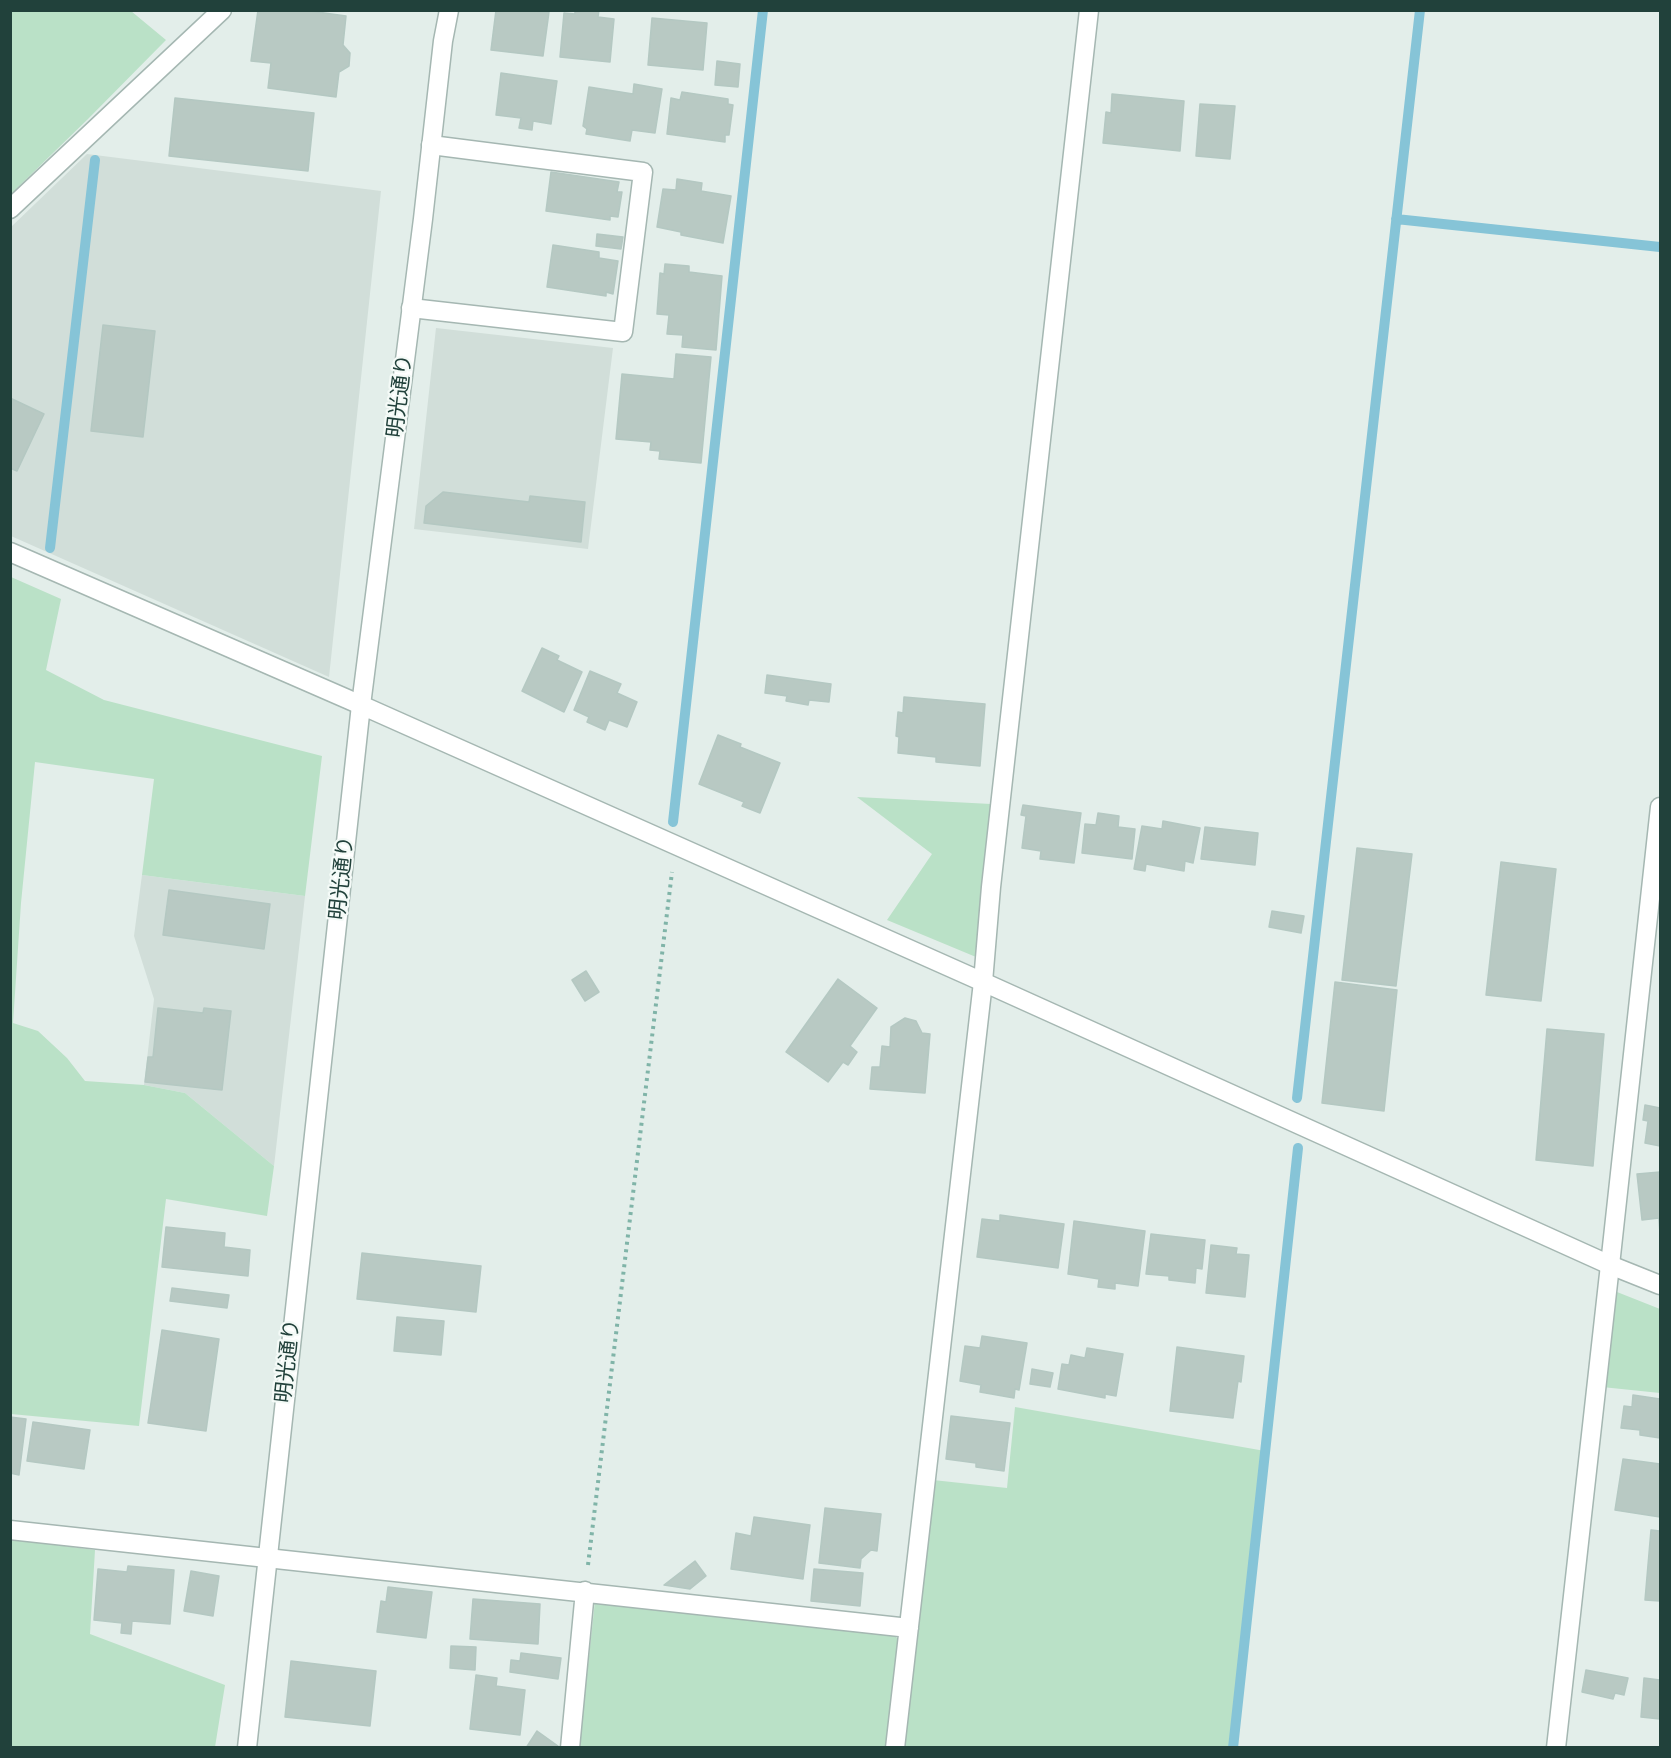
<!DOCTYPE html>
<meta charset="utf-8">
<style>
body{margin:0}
#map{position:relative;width:1671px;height:1758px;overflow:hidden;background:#e3eeea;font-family:"Alegreya Sans",sans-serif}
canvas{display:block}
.frame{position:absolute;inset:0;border:12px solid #21413b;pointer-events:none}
</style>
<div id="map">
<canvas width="1671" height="1758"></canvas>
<div class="frame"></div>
</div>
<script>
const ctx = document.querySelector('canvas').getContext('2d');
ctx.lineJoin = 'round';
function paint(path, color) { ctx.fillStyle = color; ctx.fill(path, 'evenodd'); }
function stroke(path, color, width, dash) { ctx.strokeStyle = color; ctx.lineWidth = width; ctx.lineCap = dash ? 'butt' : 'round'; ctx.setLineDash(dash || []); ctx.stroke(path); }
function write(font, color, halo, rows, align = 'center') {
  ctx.font = font + ' "Alegreya Sans","Noto Sans JP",sans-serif'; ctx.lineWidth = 4.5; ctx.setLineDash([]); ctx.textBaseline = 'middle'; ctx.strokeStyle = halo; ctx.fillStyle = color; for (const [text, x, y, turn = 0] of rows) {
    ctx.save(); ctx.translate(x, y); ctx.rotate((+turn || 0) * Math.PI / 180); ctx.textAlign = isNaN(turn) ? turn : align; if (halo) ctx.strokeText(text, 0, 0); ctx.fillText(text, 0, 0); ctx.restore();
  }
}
const built = new Path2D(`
 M87 154 381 191 329 677 11 536V227Z
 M436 328 613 348 588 549 414 529Z
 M142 875 305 896 274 1166 185 1093 144 1085 154 999 134 936Z`);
const green = new Path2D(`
 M11 10 131 11 166 40 88 119 11 194Z
 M11 577 61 599 46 670 104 700 322 756 305 896 142 875 154 779 35 762 21 903 13 1023 38 1031 67 1058 85 1081 144 1085 185 1093 274 1166 267 1216 166 1199 139 1426 11 1414Z
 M857 797 991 804 976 957 887 920 932 854Z
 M1617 1292 1660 1309V1393L1602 1387Z
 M1015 1407 1265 1451 1233 1747 903 1748 933 1480 1007 1488Z
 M11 1539 95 1550 90 1634 225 1685 215 1747 11 1748Z
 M595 1601 891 1632 901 1642 888 1747 579 1748Z`);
const stream = new Path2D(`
 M1396 219 1660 247
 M50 548 95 160
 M673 822 763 10
 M1297 1098 1420 10
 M1233 1748 1298 1148`);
const building = new Path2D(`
 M258 10H303L346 16 343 45 350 53 349 66 339 72 336 97 268 88 271 63 251 61Z
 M496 10 549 12 543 56 491 50Z
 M575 10H599L598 17 614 19 610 62 560 57 564 13 575 14Z
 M652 18 707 23 703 70 648 65Z
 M717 61 740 64 738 87 715 85Z
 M501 73 557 81 551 124 533 121 532 130 519 128 521 118 496 115Z
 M634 84 662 89 655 133 632 130 630 141 586 134 587 129 583 126 589 87 633 94Z
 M682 92 728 99V104L733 105 729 135H725V142L667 134 671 98 680 100Z
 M1112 94 1184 101 1180 151 1103 143 1106 112 1111 113Z
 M175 98 314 113 308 171 169 156Z
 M1200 104 1235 106 1230 159 1196 156Z
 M551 172 619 182 617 192H622L618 217 610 216V220L546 211Z
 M677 179 702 183 701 191 731 196 723 243 681 235V232L657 227 663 189 676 190Z
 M597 234 623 237 621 249 596 246Z
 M553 245 599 252V258L618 261 613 294 606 292V296L547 287Z
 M665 264 689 266V272L722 276 716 350 682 347 683 335 667 334 669 315 657 314 660 273 664 274Z
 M103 325 155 331 143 437 91 431Z
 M676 354 711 357 701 463 659 459 660 451 650 450 651 442 616 439 622 374 674 379Z
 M10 398 44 414 17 471 10 468Z
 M443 492 529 502 530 496 585 502 581 542 424 523 426 506Z
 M542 648 559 656 557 660 582 672 564 712 522 691Z
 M590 671 621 684 617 693 637 702 627 727 609 720 605 730 587 722 589 717 574 710Z
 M767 675 831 684 829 702 809 700 808 705 786 701 787 696 765 693Z
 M904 697 985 704 980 766 936 762V757L898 753 899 737 896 736 898 712 903 713Z
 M718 735 741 744 740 747 780 763 760 813 742 806 744 802 699 784Z
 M1023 805 1081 813 1074 863 1040 859 1041 851 1022 848 1026 816 1021 815Z
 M1098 813 1119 816 1118 827 1135 829 1132 859 1082 853 1085 824 1096 825Z
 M1163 821 1200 828 1193 863 1185 861 1184 871 1146 864 1145 871 1134 869 1142 826 1162 829Z
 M1205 827 1258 833 1255 865 1201 859Z
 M1357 848 1412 854 1396 986 1342 980Z
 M1501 862 1556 869 1541 1001 1486 995Z
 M169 890 270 904 264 949 163 935Z
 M1272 911 1304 916 1301 933 1269 927Z
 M586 971 599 992 585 1001 572 980Z
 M838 979 877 1008 850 1046 857 1052 848 1065 843 1062 828 1082 786 1052Z
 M1335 982 1397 990 1384 1111 1322 1103Z
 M158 1008 203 1013 204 1008 231 1011 222 1090 145 1082 148 1057H153Z
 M905 1018 916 1021 922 1033 930 1034 925 1093 870 1089 872 1067H880L882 1046 890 1047 891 1027Z
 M1547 1029 1604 1034 1593 1166 1536 1160Z
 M1645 1105 1660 1108V1146L1645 1143 1648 1121 1643 1120Z
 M1660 1172V1235L1659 1218 1642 1220 1637 1174Z
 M1000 1215 1064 1224 1058 1268 977 1257 982 1219 1000 1221Z
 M1074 1221 1145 1231 1138 1286 1115 1283V1289L1098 1287 1099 1279 1068 1274Z
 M166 1227 225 1233 224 1247 250 1250 248 1276 162 1267Z
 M1151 1234 1205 1240 1202 1269 1196 1268 1195 1283 1169 1280V1276L1146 1274Z
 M1211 1245 1237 1248 1236 1254 1249 1255 1245 1297 1206 1293Z
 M362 1253 481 1266 476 1312 357 1299Z
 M172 1288 229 1295 227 1308 170 1301Z
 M397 1317 444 1321 441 1355 394 1351Z
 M162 1330 219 1339 206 1431 148 1423Z
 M982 1336 1027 1343 1019 1390 1015 1389 1014 1398 980 1392 981 1385 960 1381 965 1346 980 1348Z
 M1177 1347 1244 1356 1241 1382 1238 1381 1233 1418 1170 1411Z
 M1087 1348 1123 1354 1116 1396 1105 1394V1398L1058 1389 1062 1364 1069 1365 1071 1355 1085 1358Z
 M1032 1369 1053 1373 1050 1387 1030 1384Z
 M1633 1395 1660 1399V1438L1640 1435V1430L1621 1428 1624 1406 1632 1407Z
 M951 1416 1010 1423 1004 1471 976 1467V1463L946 1459Z
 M10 1417 26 1419 19 1475 10 1473Z
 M33 1422 90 1430 84 1469 27 1461Z
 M1623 1459 1660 1464V1517L1615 1510Z
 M825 1508 881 1514 877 1551 871 1550 861 1559 860 1568 819 1563Z
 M754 1517 810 1525 803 1579 731 1569 736 1533 751 1536Z
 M1651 1530 1660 1531V1601L1645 1600Z
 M695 1561 706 1576 690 1589 664 1585Z
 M128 1566 174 1570 170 1624 132 1621 131 1634 121 1633 122 1623 94 1620 98 1569 127 1572Z
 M814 1569 863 1573 860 1606 811 1601Z
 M191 1571 219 1576 213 1616 184 1611Z
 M388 1587 432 1592 426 1638 377 1632 381 1601 386 1602Z
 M473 1599 540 1604 538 1644 470 1639Z
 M451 1646 476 1647 475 1670 450 1668Z
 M521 1653 561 1658 558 1679 510 1672 511 1660 520 1661Z
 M291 1661 376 1671 370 1726 285 1717Z
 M1586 1670 1628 1678 1624 1695 1615 1693 1613 1699 1582 1692Z
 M476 1675 497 1678 496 1686 525 1690 520 1735 470 1729Z
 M1644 1678 1660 1680V1719L1641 1717Z
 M537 1731 558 1746 557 1748H526Z`);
const path = new Path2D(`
 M588 1565 672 872`);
const service = new Path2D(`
 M983 982 991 887 1089 10
 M1556 1748 1610 1265`);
const minor = new Path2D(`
 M10 209 222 10
 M411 308 623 332 643 172 431 145
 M10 552 361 705
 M1610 1265 1660 807
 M10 1530C310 1564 609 1594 909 1628
 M570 1748 585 1591
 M895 1748 983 982`);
const tertiary = new Path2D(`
 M361 705 983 982 1610 1265 1660 1285
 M247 1748 361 705 423 219 443 41 449 10`);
const streetNames = [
 ["明光通り",400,396,-83],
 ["明光通り",342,878,-84],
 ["明光通り",288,1361,-84]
];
paint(built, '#d1ded9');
paint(green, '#bae1c7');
stroke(stream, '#86c4d7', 10);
paint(building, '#b8c9c3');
stroke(building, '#b4c8c2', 1.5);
stroke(service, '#a5b7b2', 21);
stroke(minor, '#a5b7b2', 21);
stroke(tertiary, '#a5b7b2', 21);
stroke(path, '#80b4a8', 4, [3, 4.5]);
stroke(service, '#fff', 18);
stroke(minor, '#fff', 18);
stroke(tertiary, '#fff', 18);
write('21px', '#21413b', '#f4faf7', streetNames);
</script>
